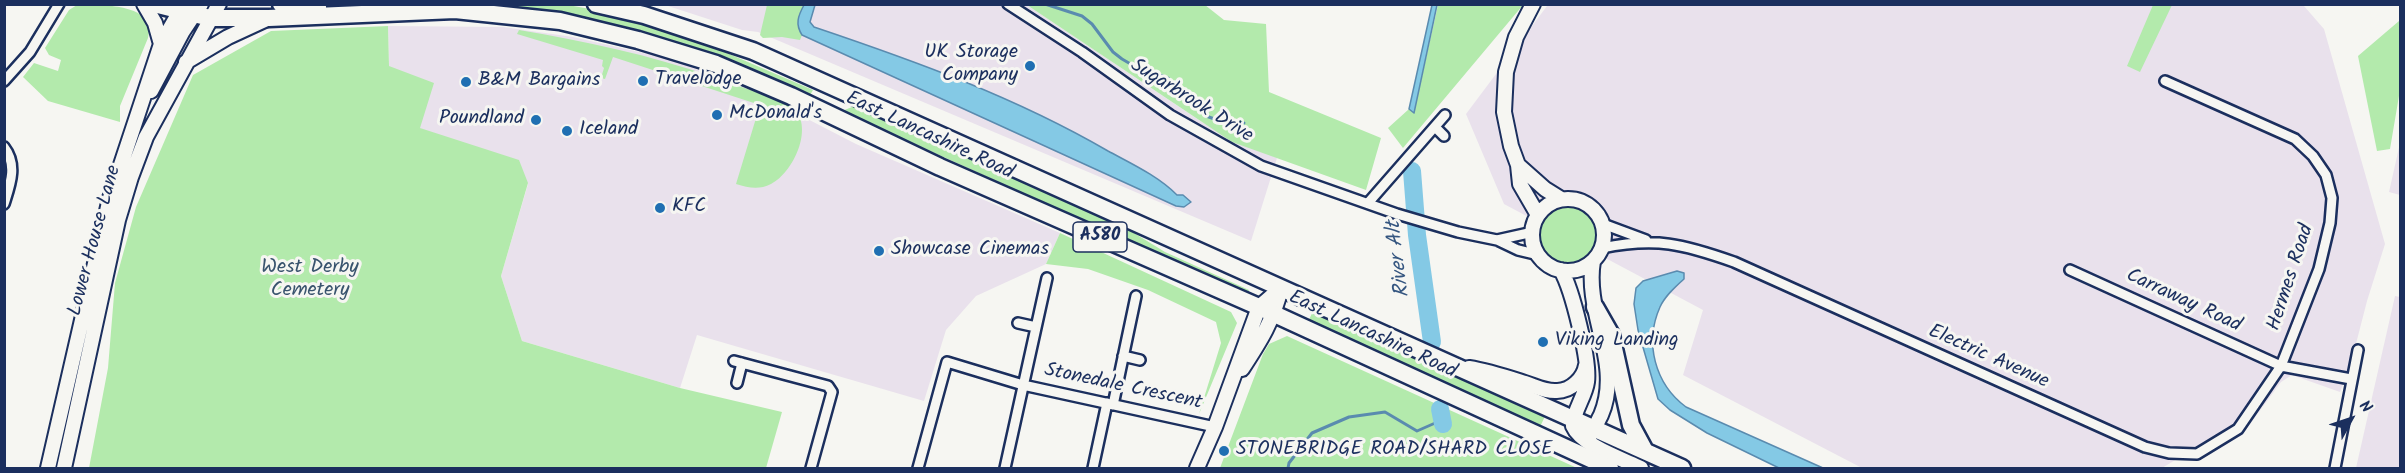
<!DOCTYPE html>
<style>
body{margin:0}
#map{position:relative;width:2405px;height:473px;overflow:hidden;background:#f6f6f2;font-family:Kalam,sans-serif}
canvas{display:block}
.frame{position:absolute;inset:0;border:6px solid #1b2f5e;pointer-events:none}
.north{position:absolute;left:2321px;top:389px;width:60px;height:60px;-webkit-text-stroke:4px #f6f6f2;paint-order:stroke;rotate:50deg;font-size:16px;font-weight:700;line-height:24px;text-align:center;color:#1b2f5e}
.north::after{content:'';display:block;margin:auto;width:21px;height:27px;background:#1b2f5e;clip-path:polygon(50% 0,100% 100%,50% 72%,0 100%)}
</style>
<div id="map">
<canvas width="2405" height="473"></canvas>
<div class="frame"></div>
<div class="north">N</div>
</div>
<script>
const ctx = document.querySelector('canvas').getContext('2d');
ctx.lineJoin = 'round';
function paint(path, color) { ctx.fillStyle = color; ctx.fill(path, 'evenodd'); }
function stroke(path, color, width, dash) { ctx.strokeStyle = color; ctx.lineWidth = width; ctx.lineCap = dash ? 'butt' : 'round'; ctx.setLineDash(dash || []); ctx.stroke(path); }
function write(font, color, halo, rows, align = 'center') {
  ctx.font = font + ' Kalam,sans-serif'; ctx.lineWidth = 6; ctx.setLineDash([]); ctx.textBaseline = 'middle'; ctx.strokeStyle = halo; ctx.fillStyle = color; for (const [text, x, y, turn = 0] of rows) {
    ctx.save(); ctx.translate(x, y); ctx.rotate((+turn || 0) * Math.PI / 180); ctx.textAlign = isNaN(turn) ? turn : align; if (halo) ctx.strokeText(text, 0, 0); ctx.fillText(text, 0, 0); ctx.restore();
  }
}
const built = new Path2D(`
 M665 5H1027L1202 122 1277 158 1251 241 758 32 742 30Z
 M1547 6H2304L2324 29 2385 244 2367 301 2350 367 2340 392 2292 375 2281 382 2242 435 2200 460 2177 459 2162 468H1862L1683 375 1703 310 1504 204 1466 114Z
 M388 26 503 27 573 37 670 59 759 94 856 144 1060 233 1046 264 976 296 946 330 924 401 697 335 680 388 522 341 501 276 528 184 420 128 389 66Z
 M2400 143V195L2389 192Z
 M2395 296 2400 297V468H2356Z`);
const green = new Path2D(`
 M77 5C98 5 158 2 148 38L120 106V122L48 101 23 77 34 63 58 71 61 60 49 55 45 48 69 10Z
 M447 5H568L612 13 700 37 720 50 813 90 809 97 715 55 634 31Z
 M767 5H804C798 16 795 24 802 35L800 40 782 37 763 38 760 35Z
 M1027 5H1205L1224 20 1266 24 1269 92 1381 138 1366 190 1232 142Z
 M1438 5H1523L1403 148 1388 128 1409 109 1414 112Z
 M2153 5H2172L2140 72 2127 66Z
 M2399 21 2400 90 2390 149 2377 151 2358 56Z
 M388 26 389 66 434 83 420 128 519 160 528 183 501 276 522 341 680 388 782 412 766 468H89L108 368 115 283 136 207 193 75 271 31Z
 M519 30C585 41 650 55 713 77L712 79 720 83 721 80C740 88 780 96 794 109 814 128 793 173 771 184 759 190 749 188 736 184L760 105 613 57 605 79 601 78 604 68 602 66 603 60 517 34Z
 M857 105 1116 222 1165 252 1249 290 1248 295 842 111Z
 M1540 235a29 29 0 1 1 58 0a29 29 0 1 1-58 0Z
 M1060 233 1231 312 1237 323 1199 414 1221 343 1216 322 1148 290 1088 269 1046 264Z
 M1313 311 1546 414 1540 427 1308 322Z
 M1287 336 1577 468H1220L1263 354 1269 344Z`);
const water = new Path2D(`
 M804 5H815L810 22 814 27C915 61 1015 97 1108 151 1132 164 1158 176 1177 195H1183L1191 202 1184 207 1176 206 802 35C795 24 798 16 804 5Z
 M1432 5H1437L1414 113 1409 109Z
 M1677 271 1684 273V279C1675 287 1665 296 1660 307 1644 343 1655 384 1686 407L1823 468H1779L1707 433 1670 410 1658 399 1638 330 1634 304 1636 288 1643 281Z`);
const stream = new Path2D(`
 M1045 4 1082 16 1092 24 1113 52 1122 59 1134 66 1168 78 1206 116 1223 122 1244 123
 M1288 468 1289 463 1312 433 1349 417 1385 412 1417 431 1442 420`);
const river = new Path2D(`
 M1412 171 1417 235 1432 342
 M1440 409 1443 424`);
const street = new Path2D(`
 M1008 4 1082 52 1170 115 1261 166 1397 214 1458 232 1497 240 1518 250 1539 255
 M4 81 30 52 59 4
 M1435 127 1444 136
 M4 147C18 165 10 185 4 204
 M1368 203 1445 115
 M1603 224 1646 240
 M1497 240 1533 232
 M1602 248C1656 237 1683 244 1734 262L2145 447 2169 453 2197 454 2238 429 2281 366 2319 269 2330 223 2332 198 2326 175 2313 156 2295 139 2165 81
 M2070 270 2281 366 2351 379
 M1018 323 1036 327
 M1123 356 1140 360
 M734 361 828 386 832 392 811 468
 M737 383 742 363
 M1113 405 1136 296
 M918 468 947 362 1023 385 1215 427
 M1005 468 1047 278
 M1093 468 1107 403
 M2335 468 2358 350`);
const secondary = new Path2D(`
 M144 4 155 23 161 44
 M1533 4 1516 37 1506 72 1504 112 1511 146 1518 165 1520 184 1538 215
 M186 62 228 37 267 19
 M151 91 183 31 201 4
 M1518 165 1545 189 1561 199
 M1532 235a36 36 0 1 1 72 0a36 36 0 1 1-72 0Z
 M1561 270C1572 289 1590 360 1587 382 1585 397 1573 411 1573 426 1581 445 1622 459 1641 468
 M1469 368C1488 371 1506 377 1525 383 1535 386 1545 392 1557 391 1571 391 1584 378 1586 365
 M1242 369C1261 340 1273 321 1281 288
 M1590 435C1595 430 1597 422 1601 415 1623 364 1584 313 1593 261
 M48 468 110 198 161 44 184 4
 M64 468 118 220 131 177 146 137 219 4
 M1197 468 1215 427 1259 307 1281 288`);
const highway = new Path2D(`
 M154 4 210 18H269L455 10 560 21 638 40 716 64 791 96 940 167 1259 307 1610 468
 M281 4 318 6
 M596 4 644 15 753 51 1682 468
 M1595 307 1611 335 1631 425 1645 451`);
const markers = [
 [1030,66,6,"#1f6fb2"],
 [643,81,6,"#1f6fb2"],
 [466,82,6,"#1f6fb2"],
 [717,115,6,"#1f6fb2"],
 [536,120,6,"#1f6fb2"],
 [567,131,6,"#1f6fb2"],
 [660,208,6,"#1f6fb2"],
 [879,251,6,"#1f6fb2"],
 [1543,342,6,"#1f6fb2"],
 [1224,451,6,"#1f6fb2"]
];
const shields = [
 [1100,237,54]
];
const shieldNames = [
 ["A580",1100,237]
];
const poiNames = [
 ["UK Storage",1018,54,"right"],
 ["Company",1018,77,"right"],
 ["Travelodge",655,81],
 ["B&M Bargains",478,82],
 ["McDonald's",729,115],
 ["Poundland",524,120,"right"],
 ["Iceland",579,131],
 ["KFC",672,208],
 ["Showcase Cinemas",891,251],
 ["Viking Landing",1555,342],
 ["STONEBRIDGE ROAD/SHARD CLOSE",1236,451]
];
const streetNames = [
 ["Sugarbrook Drive",1191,102,32],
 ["East Lancashire Road",929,137,25],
 ["Lower House Lane",96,241,-75],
 ["Hermes Road",2292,278,-72],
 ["Carraway Road",2183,302,25],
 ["East Lancashire Road",1372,336,25],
 ["Electric Avenue",1988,358,24],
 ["Stonedale Crescent",1123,388,12]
];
const parkNames = [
 ["West Derby",310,269],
 ["Cemetery",310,292]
];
const waterNames = [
 ["River Alt",1400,259,-97]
];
paint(built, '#e9e1ec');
paint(green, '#b3eaac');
paint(water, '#84c9e5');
stroke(water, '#5a8baf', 1.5);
stroke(stream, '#5a8baf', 3);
stroke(river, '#84c9e5', 18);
stroke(street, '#1b2f5e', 14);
stroke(secondary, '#1b2f5e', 18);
stroke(highway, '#1b2f5e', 21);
stroke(street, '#f6f6f2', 9);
stroke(secondary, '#f6f6f2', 14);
stroke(highway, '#f6f6f2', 16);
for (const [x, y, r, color] of markers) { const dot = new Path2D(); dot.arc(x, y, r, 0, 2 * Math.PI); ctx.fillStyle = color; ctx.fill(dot); stroke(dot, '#f6f6f2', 2); }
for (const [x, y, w] of shields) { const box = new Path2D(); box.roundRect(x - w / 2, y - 15, w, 30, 4.5); ctx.fillStyle = '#f6f6f2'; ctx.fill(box); stroke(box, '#1b2f5e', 1.5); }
write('bold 18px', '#1b2f5e', null, shieldNames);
write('20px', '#1b2f5e', '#f6f6f2', poiNames, 'left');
write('20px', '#1b2f5e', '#f6f6f2', streetNames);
write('20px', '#39546e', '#f6f6f2', parkNames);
write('italic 21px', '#355680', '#f6f6f2', waterNames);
</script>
